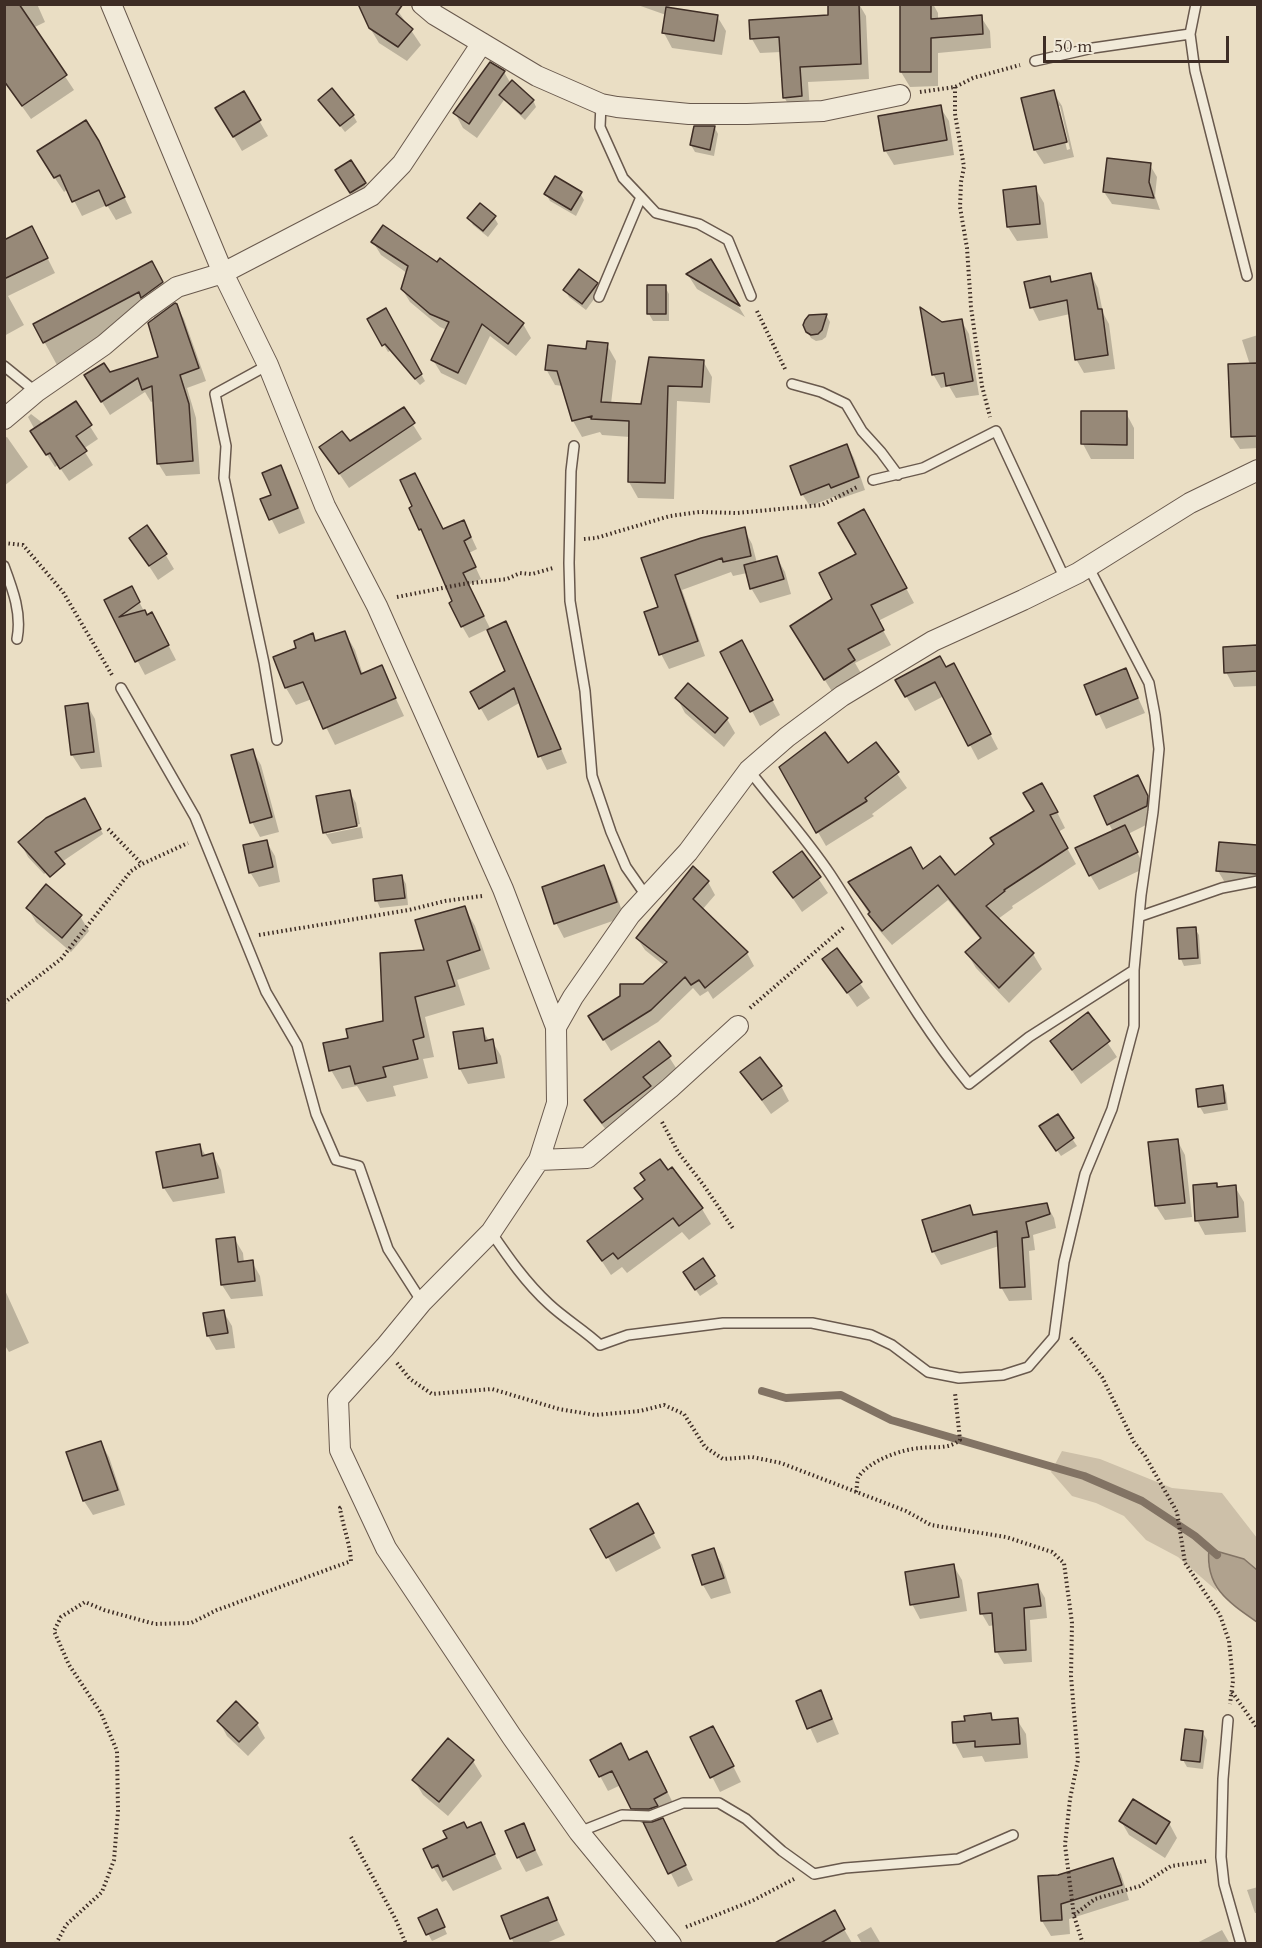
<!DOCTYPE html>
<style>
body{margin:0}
#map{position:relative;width:1262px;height:1948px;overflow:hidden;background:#eadec4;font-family:Cardo,serif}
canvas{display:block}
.frame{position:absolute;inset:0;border:6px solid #3e2d25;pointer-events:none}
.scale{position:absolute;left:1043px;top:36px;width:186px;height:27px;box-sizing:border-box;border:3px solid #3e2d25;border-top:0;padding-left:8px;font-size:18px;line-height:21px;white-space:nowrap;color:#3e2d25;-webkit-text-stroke:4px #f1ead9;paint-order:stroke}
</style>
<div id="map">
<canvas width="1262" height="1948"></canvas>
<div class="frame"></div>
<div class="scale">50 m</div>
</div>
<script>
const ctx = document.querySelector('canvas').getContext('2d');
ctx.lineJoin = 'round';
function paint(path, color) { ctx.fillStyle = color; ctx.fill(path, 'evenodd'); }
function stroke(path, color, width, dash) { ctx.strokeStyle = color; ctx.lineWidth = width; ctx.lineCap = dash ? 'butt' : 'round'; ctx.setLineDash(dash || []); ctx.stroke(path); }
const green = new Path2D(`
 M1062 1451 1100 1459 1172 1488 1222 1493 1257 1538V1570L1244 1559 1208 1563 1217 1591 1178 1557 1146 1540 1124 1516 1096 1503 1072 1496 1051 1472Z`);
const water = new Path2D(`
 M1209 1549 1244 1559 1257 1570V1622C1228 1602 1205 1587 1209 1549Z`);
const shadow = new Path2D(`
 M4 4H37L45 22 33 28 74 90 31 119 4 81Z
 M635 4H670L669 9 717 16 726 31 722 55 672 48 664 33 666 15Z
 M830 4H859L866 16 869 79 808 82 810 111 793 112 784 97 781 52 760 53 752 39 830 17Z
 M901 4H933L938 13V20L981 17 990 31 991 48 938 53V86L910 87 901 72Z
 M398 11 421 45 407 61 379 43 370 28Z
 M504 72 511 84 533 100 536 107 525 120 504 100 477 138 463 128 455 113Z
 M1053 92 1062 106 1074 157 1044 164 1035 150ZM1057 106H1060L1070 149 1067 150Z
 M243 93 268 136 242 151 217 109Z
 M320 100 353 115 357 122 345 132Z
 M940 107 949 121 954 155 894 165 885 150Z
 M715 128 718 134 714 156 695 152 691 145Z
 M98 142 132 213 116 220 107 205 82 216 68 189 64 192 47 166Z
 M351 162 368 190 355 199 337 170Z
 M1150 165 1157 177 1155 196 1160 210 1112 204 1104 192Z
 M1035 188 1044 203 1048 238 1017 241 1008 227Z
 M580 193 584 200 576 216 550 201 546 194Z
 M494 217 498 224 488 237 473 225 469 218Z
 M373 242 437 264 440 261 523 324 531 338 516 356 490 336 466 385 441 373 433 360 447 330 440 327 410 302 402 289 407 273 381 255Z
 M40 243 55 273 8 296 24 325 4 336V256Z
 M711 261 745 317 697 289 688 275Z
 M152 263 184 319 206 381 187 388 196 418 200 474 166 476 158 463 154 401 151 402 145 392 110 415 94 389 109 374 160 358 155 320 152 314 57 365 35 325Z
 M1091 275 1098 288 1103 313 1109 324 1115 369 1084 373 1076 359 1070 314 1039 321 1032 307 1049 278 1052 283Z
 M596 284 600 291 586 310 569 297 565 290Z
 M648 287H665L669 294V321H653L649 314Z
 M385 310 425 381 420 385 390 351 388 352 369 319Z
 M826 315 830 322 826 337 822 340 816 341 811 338 807 331Z
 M961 320 969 334 979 395 956 398 949 386 941 388 933 374 941 324Z
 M1258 335V448L1240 449 1232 437 1250 365 1242 340Z
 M607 345 616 361 611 404 643 405 650 359 703 361 712 377 710 403 677 401 674 499 638 498 629 482 630 437 602 435 600 432 582 437 573 421 563 386 555 385 546 369Z
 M75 403 98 439 83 449 93 465 69 481 58 465 55 467 40 444 35 430 28 417 31 414 44 424Z
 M403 409 422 439 349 488 321 447 349 443Z
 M1126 413 1134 428V459H1091L1083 444Z
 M7 437 28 467 4 486V438Z
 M847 445 854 458 865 490 839 499 836 496 810 506 802 494Z
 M280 467 289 482 305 523 279 534 262 500 272 496Z
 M411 508 443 531 470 534 477 549 469 553 481 579 468 585 491 630 506 623 513 636 567 763 547 770 540 756 521 702 488 721 472 693 507 672 488 629 469 638 462 626 454 602 427 541Z
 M872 525 914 603 878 621 891 645 855 663 862 675 833 693 800 641 834 599Z
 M744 529 752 544 757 563 777 558 785 572 791 594 760 603 751 588 747 573 733 576 731 572 682 590 705 656 669 669 661 654 660 608 643 559Z
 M131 538 165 554 174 569 158 580Z
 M132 588 147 617 160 629 176 660 145 675 106 601Z
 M345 633 355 650 363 675 381 667 404 716 335 745 312 699 296 705 286 688 275 657 298 649 313 635 317 642Z
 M1257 647 1258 686 1234 687 1226 672Z
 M750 657 780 715 760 726 752 711Z
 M946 669 962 680 998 749 978 760 944 696 915 711 897 681Z
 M1125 669 1145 713 1106 729 1086 686Z
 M677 698 727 719 735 733 724 747 685 713Z
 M87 705 95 719 102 767 81 769 72 755Z
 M876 744 907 788 872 814 874 816 826 846 781 768 848 765Z
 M252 750 261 765 279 832 260 837 252 822Z
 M349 791 356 803 360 824 327 831V834L361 827 363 838 332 844 325 833Z
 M1146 792 1155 812 1154 821 1128 834 1145 868 1099 890 1090 875 1113 832 1096 797Z
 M1051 800 1065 828 1058 832 1076 864 1012 906 1013 908 998 919 1033 954 1042 969 1009 1003 976 968 967 953 981 940 948 900 892 945 879 930 850 883 923 871 955 877Z
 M93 815 103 834 44 874 28 857 20 842Z
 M266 841 275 856 280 882 259 887 250 872Z
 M1220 844 1258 847V888L1227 886 1218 871Z
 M801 853 828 893 802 912 775 872Z
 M604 867 612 882 624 917 564 938 556 923Z
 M693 868 708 882 715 895 702 910 747 953 754 966 713 999 708 991 700 996 693 988 658 1022 611 1051 597 1029 665 966 645 950 637 938Z
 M402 877 406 884 408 905 380 908 377 901 374 880Z
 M464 907 475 926 490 969 457 980 465 1005 425 1017 434 1057 423 1059 428 1078 393 1086 396 1096 367 1102 357 1086 342 1089 331 1070 350 1039 384 1022 426 952Z
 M28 908 80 916 89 931 71 952 36 922Z
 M1195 929 1199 935 1201 964 1184 966 1181 959Z
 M837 950 870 998 857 1007 824 959Z
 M1088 1014 1117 1057 1081 1084 1052 1041Z
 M482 1029 489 1041H492L501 1056 505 1078 468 1084 460 1069 454 1034Z
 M669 1057 678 1071 612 1137 594 1115 586 1100Z
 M742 1073 781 1086 789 1101 771 1114Z
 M1222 1086 1226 1093 1228 1110 1204 1114 1200 1107 1198 1090Z
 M1057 1116 1077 1146 1061 1156 1045 1133Z
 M1177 1140 1185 1155 1192 1217 1165 1220 1156 1206Z
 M200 1146 206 1156 213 1155 221 1170 225 1193 173 1202 164 1188Z
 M672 1169 702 1209 711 1224 689 1240 682 1232 627 1273 622 1267 611 1275 589 1242 644 1201 636 1188Z
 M1216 1184 1219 1188 1235 1187 1244 1202 1246 1232 1205 1235 1197 1220Z
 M1046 1204 1054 1218 1056 1228 1033 1235 1035 1250 1029 1251 1032 1300 1009 1301 1001 1287 999 1246 941 1265 933 1251 969 1206 975 1216Z
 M234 1238 243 1253 244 1263 252 1262 260 1276 263 1296 231 1299 222 1285Z
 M714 1277 718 1284 700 1296 689 1280Z
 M4 1288 29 1343 9 1352 4 1344Z
 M223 1311 232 1326 235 1348 216 1350 208 1336Z
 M100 1442 109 1457 125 1505 93 1515 84 1501 68 1453Z
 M646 1519 661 1548 616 1572 592 1529Z
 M713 1550 722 1564 731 1593 711 1599 703 1585 694 1556Z
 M953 1565 962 1580 967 1611 920 1619 912 1604Z
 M1038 1586 1045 1598 1047 1618 1030 1620 1032 1662 1004 1664 997 1652 995 1625 989 1626 982 1614Z
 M820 1692 828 1707 839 1734 817 1743 798 1701Z
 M990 1715 994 1722 1017 1720 1026 1734 1028 1758 985 1762 982 1756 963 1758 955 1743 953 1723 966 1722Z
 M219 1721 257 1724 265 1738 248 1756 227 1736Z
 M1203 1733 1207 1740 1203 1769 1187 1767 1183 1760Z
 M692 1738 721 1742 741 1782 720 1792Z
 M621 1745 630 1761 655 1767 675 1807 661 1814 693 1880 678 1887 645 1823H641L621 1785 608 1791 600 1776Z
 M473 1761 482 1776 448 1816 423 1795 414 1780Z
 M1121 1821 1169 1823 1177 1838 1165 1858 1129 1835Z
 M480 1824 502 1869 453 1891 446 1880 442 1882 433 1867 467 1830Z
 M523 1825 543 1865 526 1872 518 1857Z
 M1112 1860 1121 1874 1129 1900 1069 1919 1070 1934 1051 1936 1042 1921 1058 1877Z
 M1258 1887V1913H1255L1247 1890Z
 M547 1899 565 1935 544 1944H514L503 1917Z
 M834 1912 852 1943 776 1944Z
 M440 1918 447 1934 432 1941 420 1919Z
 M871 1927 881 1944H862L861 1942 857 1935Z
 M1222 1930 1230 1944H1195Z`);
const stream = new Path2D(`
 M762 1391 786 1398 841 1395 891 1420 1084 1476 1142 1501 1195 1536 1217 1555`);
const building = new Path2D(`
 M4 4H19L67 75 22 106 4 81Z
 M358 4H403L396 14 413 29 398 47 369 28Z
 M828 4H859L861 64 800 67 802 96 783 98 779 37 750 39 749 20 828 15Z
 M900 4H931V19L982 15 983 34 931 38V72H900Z
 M666 7 718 15 714 41 662 33Z
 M490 62 505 71 469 124 453 113Z
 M512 80 534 100 521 114 499 95Z
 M332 88 354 115 340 126 318 100Z
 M1054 90 1067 142 1034 150 1021 98Z
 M244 91 261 120 233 137 215 108Z
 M941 105 947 140 884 151 878 116Z
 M86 120 99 141 125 197 106 206 99 190 72 202 60 175 54 178 37 151Z
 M694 126H715L710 150 690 145Z
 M1107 158 1151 163 1149 182 1154 198 1103 192Z
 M351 160 366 183 350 193 335 170Z
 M555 176 582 192 571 210 544 194Z
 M1036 186 1040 224 1007 227 1003 190Z
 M480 203 496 216 483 231 467 218Z
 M383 225 437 262 440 258 524 323 508 344 482 324 458 373 431 360 449 322 430 314 401 289 408 266 371 242Z
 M32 226 48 258 4 279V240Z
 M711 259 740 306 686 274Z
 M152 261 163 282 141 298 139 292 43 343 33 324Z
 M579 269 598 283 582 304 563 290Z
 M1091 273 1098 309H1102L1108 355 1075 360 1067 300 1030 308 1024 282 1050 276 1051 282Z
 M647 285H666V314H647Z
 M175 303 177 304 199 368 180 375 189 404 193 461 157 464 152 386 142 390 138 378 101 402 84 375 104 363 110 372 158 357 148 323Z
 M920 307 942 322 962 319 973 381 946 386 944 373 932 375Z
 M386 308 422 374 415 379 385 344 382 346 367 319Z
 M827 314 822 330 818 334 811 335 806 332 803 325 805 320 809 315Z
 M587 341 608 343 601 402 641 404 649 357 704 360 702 387 668 386 665 483 628 482 629 421 591 419 592 416 572 421 557 371 545 370 548 345 586 349Z
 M1257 363V436L1231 437 1228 364Z
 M76 401 92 425 76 436 87 451 60 469 50 453 46 455 30 431Z
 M404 407 415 423 339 474 319 447 342 431 350 441Z
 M1081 411H1127V445L1081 444Z
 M847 444 859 477 831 488 829 484 801 495 790 466Z
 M281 465 298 508 269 520 260 499 271 495 262 473Z
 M415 473 443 529 464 520 471 537 464 541 476 567 463 573 484 616 461 627 449 603 452 601 421 529 419 530 409 508 412 506 400 480Z
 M864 509 907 588 871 605 884 630 848 649 855 660 824 680 790 626 832 599 819 573 856 554 838 523Z
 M147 525 167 554 149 566 129 538Z
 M745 527 751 556 723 562 722 558 675 575 698 641 659 655 644 612 658 607 641 558 701 538Z
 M777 556 784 579 750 589 744 565Z
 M132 586 140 602 119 617 145 610 147 615 152 612 169 645 135 662 104 600Z
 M506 621 561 749 538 757 514 688 479 709 470 692 505 671 487 630Z
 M345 631 361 674 382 665 396 698 323 729 303 682 285 688 273 657 296 648 294 641 313 633 315 641Z
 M742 640 773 700 750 712 720 652Z
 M1257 645V671L1224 673 1223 647Z
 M940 656 946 667 954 663 991 734 968 746 935 682 905 697 895 680Z
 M1126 668 1138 698 1096 715 1084 685Z
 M688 683 728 718 715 733 675 698Z
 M88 703 94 752 71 755 65 706Z
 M825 732 848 763 876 742 899 772 865 798 867 801 816 833 779 767Z
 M253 749 272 817 250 823 231 755Z
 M1138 775 1148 796 1147 806 1107 825 1094 796Z
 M1042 783 1058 812 1050 815 1068 848 1004 890 1005 891 986 906 1034 953 999 988 965 952 981 938 938 885 882 931 868 914 870 912 848 882 911 847 923 869 940 856 955 875 994 844 990 838 1034 811 1023 793Z
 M350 790 357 826 323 833 316 796Z
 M85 798 101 829 55 852 65 864 50 877 18 842 46 818Z
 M1125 825 1138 852 1089 876 1075 848Z
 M267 840 273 867 249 873 243 845Z
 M1219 842 1257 845V874L1216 871Z
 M802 851 821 877 793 898 773 872Z
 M604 865 617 902 554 924 542 887Z
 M693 866 709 881 693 899 748 952 705 988 699 980 691 985 685 977 651 1010 603 1040 588 1016 620 996V984H643L667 962 636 938Z
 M402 875 405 898 375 901 373 879Z
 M46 884 82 915 62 938 26 908Z
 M465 906 480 950 447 961 455 986 415 997 424 1037 413 1040 418 1059 383 1067 386 1077 355 1084 350 1066 329 1071 323 1043 348 1038 346 1029 383 1021 380 953 424 950 415 920Z
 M1196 927 1198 958 1179 959 1177 928Z
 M837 948 862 982 847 993 822 959Z
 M1088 1012 1110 1041 1072 1070 1050 1041Z
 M483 1028 485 1041 493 1039 497 1063 459 1069 453 1032Z
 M659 1041 671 1056 643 1077 651 1086 602 1123 584 1100Z
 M760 1057 782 1086 762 1100 740 1072Z
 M1223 1085 1225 1103 1198 1107 1196 1089Z
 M1058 1114 1074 1138 1056 1151 1039 1126Z
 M1178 1139 1185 1203 1155 1206 1148 1142Z
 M200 1144 202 1156 213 1153 218 1178 163 1188 156 1152Z
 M660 1159 668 1170 672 1167 703 1208 679 1226 673 1218 618 1259 613 1253 602 1261 587 1241 643 1199 634 1188 645 1180 640 1173Z
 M1217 1183V1187L1236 1185 1238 1217 1195 1221 1193 1185Z
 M1047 1203 1050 1214 1026 1222 1029 1237 1022 1238 1025 1287 1000 1288 997 1231 932 1252 922 1220 970 1205 973 1215Z
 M235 1237 238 1262 253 1260 255 1281 221 1285 216 1239Z
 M703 1258 715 1276 695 1290 683 1272Z
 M224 1310 228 1333 207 1336 203 1313Z
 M101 1441 118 1490 83 1501 66 1452Z
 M638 1503 654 1533 606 1558 590 1529Z
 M714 1548 724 1578 702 1585 692 1555Z
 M954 1564 959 1597 910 1605 905 1572Z
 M1038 1584 1041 1606 1024 1608 1026 1650 995 1652 992 1613 980 1614 978 1593Z
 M821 1690 832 1719 807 1729 796 1701Z
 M236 1701 258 1723 239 1742 217 1721Z
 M991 1713 992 1720 1018 1718 1020 1744 975 1747V1741L953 1743 952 1722 965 1721 964 1716Z
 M713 1726 734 1766 710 1778 690 1737Z
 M1185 1729 1203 1731 1200 1762 1181 1760Z
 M448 1738 474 1760 439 1802 412 1780Z
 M621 1743 629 1760 647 1751 667 1792 654 1799 658 1806 649 1809H631L612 1771 599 1777 590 1760Z
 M1133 1799 1170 1822 1156 1844 1119 1821Z
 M663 1818 686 1865 668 1874 643 1822H652Z
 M464 1822 467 1828 481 1822 495 1854 443 1877 438 1865 432 1868 423 1849 447 1838 443 1831Z
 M524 1823 535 1850 517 1858 505 1831Z
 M1113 1858 1122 1885 1061 1904 1062 1920 1041 1921 1038 1876 1058 1875Z
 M548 1897 557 1920 510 1939 501 1916Z
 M437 1909 445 1927 426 1935 418 1918Z
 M835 1910 845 1929 819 1944H773Z`);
const path = new Path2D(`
 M955 87V114L964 167 961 182 960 207 967 248 971 307 982 386 990 417
 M920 92 955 87 973 78 1020 65
 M757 311 785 369
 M584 539 596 538 670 516 699 512 737 513 822 505 859 486
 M4 543 23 545 63 592 112 675
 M397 597 463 584 507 579 520 573 532 574 553 568
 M108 829 142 864 188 843
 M259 935 409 910 445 901 482 896
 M4 1003 61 959 131 871 142 864
 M750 1008 844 927
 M662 1122 678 1152 705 1187 734 1230
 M1071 1338 1102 1377 1134 1442 1145 1456 1177 1512 1185 1563 1220 1615 1229 1641 1233 1681 1230 1704
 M397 1363 410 1379 432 1394 492 1389 559 1409 595 1415 640 1411 664 1405 684 1414 705 1447 723 1459 752 1457 781 1463 906 1511 931 1525 1006 1537 1052 1552 1064 1563 1072 1623 1071 1676 1078 1760 1070 1799 1065 1845 1074 1916 1083 1944
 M856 1492C857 1488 857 1481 858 1478 867 1461 903 1449 920 1448 936 1446 947 1450 960 1440L955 1393
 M1232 1692 1258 1729
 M351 1837 396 1920 406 1944
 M1074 1915 1095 1899 1140 1886 1171 1866 1207 1861
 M686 1927 752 1901 794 1879
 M56 1944 66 1925 102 1892 114 1860 118 1811 117 1751 101 1713 69 1665 54 1631 61 1617 85 1602 104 1610 155 1624 191 1623 217 1610 351 1561C350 1543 343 1527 340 1508L343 1506`);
const lane = new Path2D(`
 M1196 4 1190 34 1195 71 1247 276
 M1035 61 1093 48 1190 34
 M601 104 600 127 623 178 641 197 656 213 699 224 728 240 751 296
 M599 297 641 197
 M268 365 215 394 226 446 224 478 264 663 277 740
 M4 366 36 392
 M792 384 821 392 846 404 862 431 881 452 898 475
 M574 446 571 471 569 563 570 601 585 691 592 776 611 832 626 867 647 897
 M873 480 923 468 996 431 1065 579
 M4 566C13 590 22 614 17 639
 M121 688 195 817 266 992 297 1045 316 1114 336 1160 359 1166 388 1249 422 1302
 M749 770C775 804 806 838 830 874 876 944 915 1018 969 1084L1029 1037 1134 970
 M1141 916 1222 888 1258 881
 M491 1232C508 1257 526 1283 549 1304 565 1319 584 1330 600 1345L628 1335 723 1323H812L871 1335 892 1345 928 1372 959 1378 1003 1375 1028 1367 1054 1337 1064 1262 1085 1174 1112 1109 1134 1026V970L1141 895 1153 812 1159 749 1155 715 1149 683 1088 566
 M1228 1720 1223 1779 1221 1857 1224 1884 1241 1944
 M579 1832 622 1815 650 1816 683 1803H719L746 1819 782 1851 814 1874 845 1868 958 1859 1013 1835`);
const street = new Path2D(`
 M111 4 223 273 268 365 325 506 377 606 503 889 556 1027 557 1103 539 1160 491 1232 422 1302 385 1347 338 1399 340 1450 386 1548 512 1737 579 1832 671 1944
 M422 4 435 15 537 76 601 104 617 107 689 114H747L823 111 900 95
 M4 419 36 392 104 345 146 309 177 287 223 273 371 196 402 164 482 43
 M556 1027 573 997 630 915 688 852 749 770 787 737 842 696 933 641 1023 600 1078 573 1190 503 1258 470
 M539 1160 587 1158 670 1088 738 1026`);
paint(green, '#cdc0a9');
paint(water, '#b0a28e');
stroke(water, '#827364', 1.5);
paint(shadow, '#0003');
stroke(stream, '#827364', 8);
paint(building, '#978978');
stroke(building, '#3e2d25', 1.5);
stroke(lane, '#69594d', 12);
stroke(street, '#69594d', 22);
stroke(path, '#3e2d25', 4, [1.5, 3]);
stroke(lane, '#f1ead9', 9);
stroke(street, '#f1ead9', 20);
</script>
